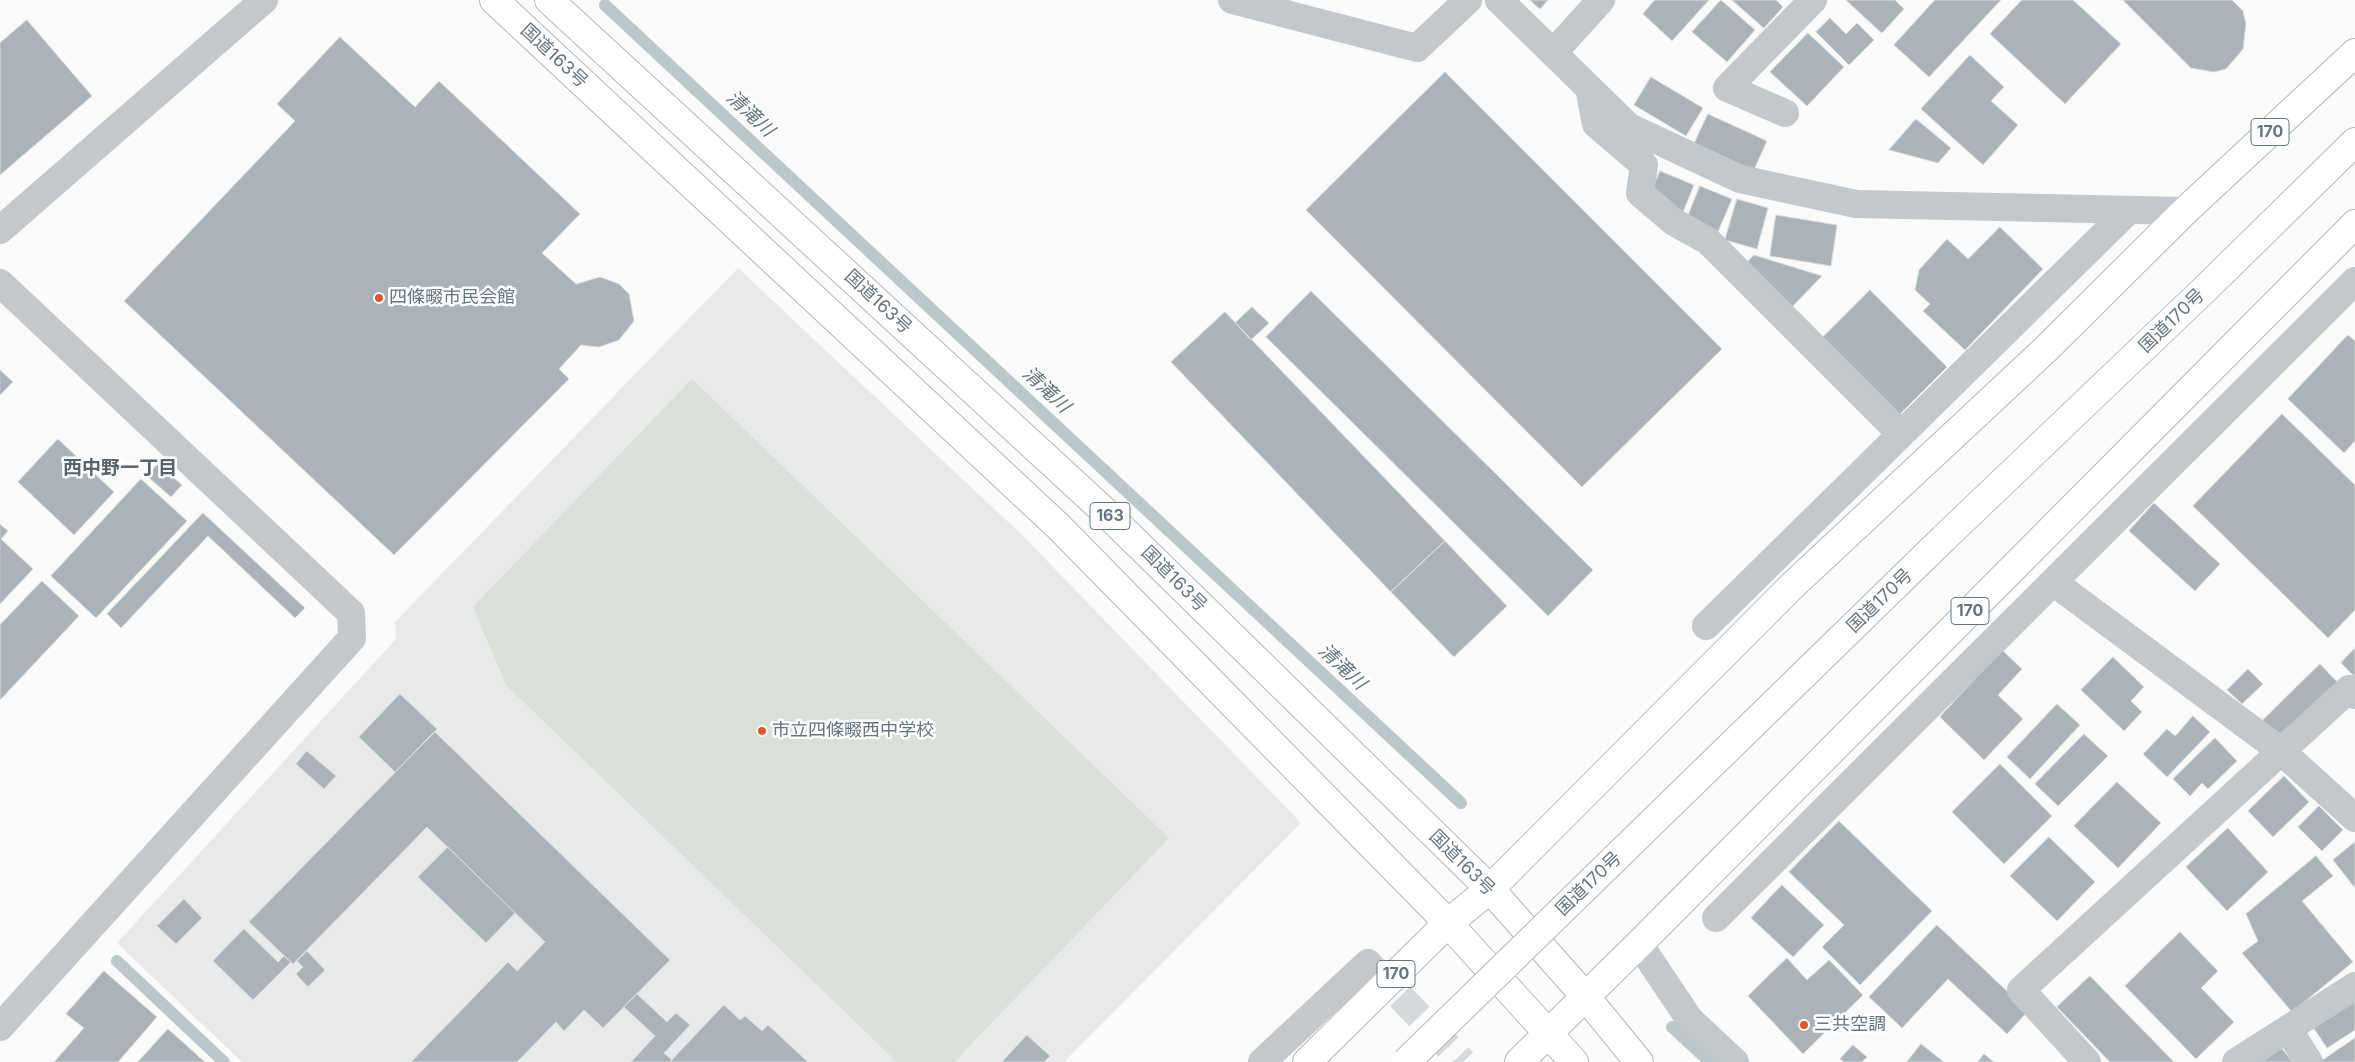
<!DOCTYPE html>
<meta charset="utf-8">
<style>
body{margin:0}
canvas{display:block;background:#fafaf8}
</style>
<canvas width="2355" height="1062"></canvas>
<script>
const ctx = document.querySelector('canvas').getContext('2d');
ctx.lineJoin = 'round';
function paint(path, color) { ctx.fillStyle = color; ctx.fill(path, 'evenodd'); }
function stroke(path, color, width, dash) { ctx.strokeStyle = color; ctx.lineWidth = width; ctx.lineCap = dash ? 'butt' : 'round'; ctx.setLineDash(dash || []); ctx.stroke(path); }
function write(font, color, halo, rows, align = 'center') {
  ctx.font = font + ' Inter,"Noto Sans JP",sans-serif'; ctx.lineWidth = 5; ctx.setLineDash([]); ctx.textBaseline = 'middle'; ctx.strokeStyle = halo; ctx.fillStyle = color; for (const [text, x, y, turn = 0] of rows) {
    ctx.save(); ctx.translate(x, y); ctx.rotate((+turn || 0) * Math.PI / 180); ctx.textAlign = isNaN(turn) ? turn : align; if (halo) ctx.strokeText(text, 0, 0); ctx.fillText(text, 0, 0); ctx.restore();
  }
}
const built = new Path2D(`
 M738 268 1023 536 1301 823 1064 1062H242L117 943 396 639 395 622Z`);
const green = new Path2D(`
 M692 379 1169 838 954 1062H897L506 685 473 607Z`);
const stream = new Path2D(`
 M605 5 1461 803
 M117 961 224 1062
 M1672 1027 1710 1062`);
const building = new Path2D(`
 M1530 0H1548L1540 9Z
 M1655 0H1709L1672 41 1643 14Z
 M1721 0 1755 30 1727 62 1692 32Z
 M1732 0H1776L1783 7 1764 28Z
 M1846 0H1895L1904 9 1882 33Z
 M1935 0H2001L1929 77 1894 45Z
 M2022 0H2073L2121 44 2065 104 1990 34Z
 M2123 0H2232L2243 11 2246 24 2243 49 2226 69 2214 72 2191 68Z
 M1830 18 1846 34 1857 23 1874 40 1849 65 1816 32Z
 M27 20 92 96 0 175V43Z
 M1808 33 1844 67 1807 106 1770 72Z
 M340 37 415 107 439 81 580 214 542 253 576 284 600 277 619 284 629 294 634 321 619 340 599 347 581 345 559 369 569 379 394 555 124 301 295 121 277 104Z
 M1970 55 2004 87 1991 101 2018 125 1983 165 1921 109Z
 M1445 72 1722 349 1582 487 1306 210Z
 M1651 77 1703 108 1686 136 1634 105Z
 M1708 114 1767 141 1753 172 1694 144Z
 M1916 119 1951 148 1938 163 1889 150Z
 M1660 171 1694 185 1683 212 1649 197Z
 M1700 186 1732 199 1717 234 1686 221Z
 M1737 199 1768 208 1757 249 1725 240Z
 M1776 215 1837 225 1831 266 1770 256Z
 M2000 227 2043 269 1965 350 1923 311 1930 304 1915 290 1919 270 1947 239 1968 259Z
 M1754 255 1822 276 1789 310 1743 267Z
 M1870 290 1947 367 1900 414 1823 337Z
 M1311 291 1593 570 1548 616 1266 337Z
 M1252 307 1269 323 1251 340 1235 323Z
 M1225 312 1445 541 1391 592 1171 362Z
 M2348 335 2355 341V441L2344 453 2288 399Z
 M0 370 13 382 0 395Z
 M2282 414 2355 485V610L2328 638 2193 506Z
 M58 439 114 492 74 535 18 482Z
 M158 464 182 485 171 497 147 476Z
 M141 479 187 521 96 618 51 576Z
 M2154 503 2220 564 2195 591 2129 531Z
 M203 513 305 608 295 618 208 536 121 628 107 614Z
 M0 524 8 531 1 539 33 569 0 604Z
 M1445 541 1507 606 1454 657 1391 592Z
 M42 581 79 616 0 700V625Z
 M2355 648V677L2341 663Z
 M2002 650 2022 669 1998 695 2023 719 1984 760 1940 717Z
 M2113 657 2144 687 2131 701 2142 712 2124 731 2081 690Z
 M2320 664 2341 686 2284 742 2263 720Z
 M2248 669 2263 684 2242 704 2227 690Z
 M400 694 437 729 395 772 359 737Z
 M2057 704 2080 725 2030 779 2007 757Z
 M2193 716 2210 732 2167 777 2143 754 2167 729 2175 736Z
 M435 732 670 960 603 1028 584 1010 564 1031 556 1022 517 1062H411L508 962 517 971 545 942 427 827 293 964 249 922Z
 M2084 734 2108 756 2058 806 2035 784Z
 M2215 738 2237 761 2208 789 2202 783 2190 796 2173 779Z
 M307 751 336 776 324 789 296 764Z
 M2000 764 2052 816 2004 864 1952 812Z
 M2284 776 2309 802 2273 837 2248 811Z
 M2117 782 2161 823 2118 868 2074 826Z
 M2319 806 2343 830 2322 851 2298 827Z
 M1839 821 1932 911 1860 985 1822 947 1844 925 1789 872Z
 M2228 828 2268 872 2227 911 2186 867Z
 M2049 837 2095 882 2057 921 2010 876Z
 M2355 842V888L2333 860Z
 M448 847 515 913 486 943 418 877Z
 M2316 856 2333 876 2302 901 2353 962 2292 1012 2242 953 2258 941 2246 914Z
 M1782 885 1824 925 1793 957 1751 918Z
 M184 899 202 918 176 944 157 926Z
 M1937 925 2028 1011 2007 1034 1948 979 1902 1028 1869 997Z
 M244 929 278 962 284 956 291 962 253 1000 213 961Z
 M2180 932 2218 971 2201 988 2234 1022 2196 1059 2125 986Z
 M307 951 325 970 308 987 296 974 303 967 297 961Z
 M1787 958 1807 980 1829 960 1863 995 1803 1054 1748 996Z
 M104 971 157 1017 118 1062H54L84 1028 66 1014Z
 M2090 976 2174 1062H2110L2057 1007Z
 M637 994 667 1022 676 1013 690 1025 664 1053 672 1060 670 1062H631L655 1036 624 1007Z
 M2355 994V1030L2327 1048 2311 1024Z
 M724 1005 740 1020 745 1016 762 1031 768 1025 808 1062H670Z
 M168 1029 205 1062H138Z
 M1027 1035 1050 1056 1044 1062H1002Z
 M2355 1038V1062H2320Z
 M1921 1044 1944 1062H1907Z
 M1853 1045 1867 1057 1862 1062H1844L1840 1059Z
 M2279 1045 2293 1062H2257Z
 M1984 1054 1994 1062H1978Z`);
const minorTunnel = new Path2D(`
 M1371 966 1463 1062`);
const minor = new Path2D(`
 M1232 0 1417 48 1468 0
 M1499 0 1629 127 1740 179 1856 204 2185 211
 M1553 53 1601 0
 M1589 88 1596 124 1644 165 1640 193 1674 222 1708 241 1901 434
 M1785 113 1727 88 1813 0
 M0 230 264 0
 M0 283 351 613 352 638 0 1027
 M2053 582 2281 751 2355 818
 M1706 626 2129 210
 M1716 918 2355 281
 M1639 944 1690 1020 1735 1062
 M2288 1029 2309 1062
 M1262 1062 1368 963
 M2087 1062 2021 990 2349 689 2355 695
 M2236 1062 2355 986`);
const trunk = new Path2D(`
 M494 0 1058 526 1448 923 1574 1062
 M549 0 1102 509 1490 889 1585 996 1639 1062
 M1944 538 2205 289 2355 142
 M1307 1062 1448 923 1490 889 1793 585 2046 349 2185 211 2355 53
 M1519 1062 1639 944 2355 224`);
const trunkBridge = new Path2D(`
 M1406 1062 1944 538`);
const markers = [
 [379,298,5,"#e4572e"],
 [762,731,5,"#e4572e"],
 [1804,1025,5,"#e4572e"]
];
const shields = [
 [2270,132,38],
 [1110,516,40],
 [1970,611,38],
 [1396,974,38]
];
const shieldNames = [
 ["170",2270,132],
 ["163",1110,516],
 ["170",1970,611],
 ["170",1396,974]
];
const streetNames = [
 ["国道163号",554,56,43],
 ["国道163号",878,302,43],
 ["国道170号",2172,321,-44],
 ["国道163号",1174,579,45],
 ["国道170号",1880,601,-44],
 ["国道163号",1462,863,45],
 ["国道170号",1589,884,-44]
];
const poiNames = [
 ["四條畷市民会館",389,298],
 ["市立四條畷西中学校",772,731],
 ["三共空調",1814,1025]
];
const waterNames = [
 ["清滝川",750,114,43],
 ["清滝川",1046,390,43],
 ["清滝川",1342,667,43]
];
const neighbourhoodNames = [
 ["西中野一丁目",120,468]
];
paint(built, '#e8e9e9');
paint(green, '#dadfd7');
stroke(stream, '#bbc7cb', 12);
paint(building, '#aab3b9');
stroke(building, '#dcdcda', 1);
stroke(minorTunnel, '#d5d9db', 28, [28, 14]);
stroke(trunk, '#b4b9bd', 30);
stroke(minor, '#c3c8cc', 28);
stroke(trunk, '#fff', 28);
stroke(trunkBridge, '#b4b9bd', 30, []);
stroke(trunkBridge, '#fff', 28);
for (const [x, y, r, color] of markers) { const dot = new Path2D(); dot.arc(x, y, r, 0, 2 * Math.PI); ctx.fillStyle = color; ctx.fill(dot); stroke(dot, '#fff', 2); }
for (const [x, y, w] of shields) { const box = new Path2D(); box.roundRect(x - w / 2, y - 13.5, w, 27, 4); ctx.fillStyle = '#fff'; ctx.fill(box); stroke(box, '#657683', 1); }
write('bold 16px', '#657683', null, shieldNames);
write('18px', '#657683', '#fff', streetNames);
write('18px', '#657683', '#fff', poiNames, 'left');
write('italic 19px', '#60757c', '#fff', waterNames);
write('bold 19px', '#57646e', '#fff', neighbourhoodNames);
</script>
